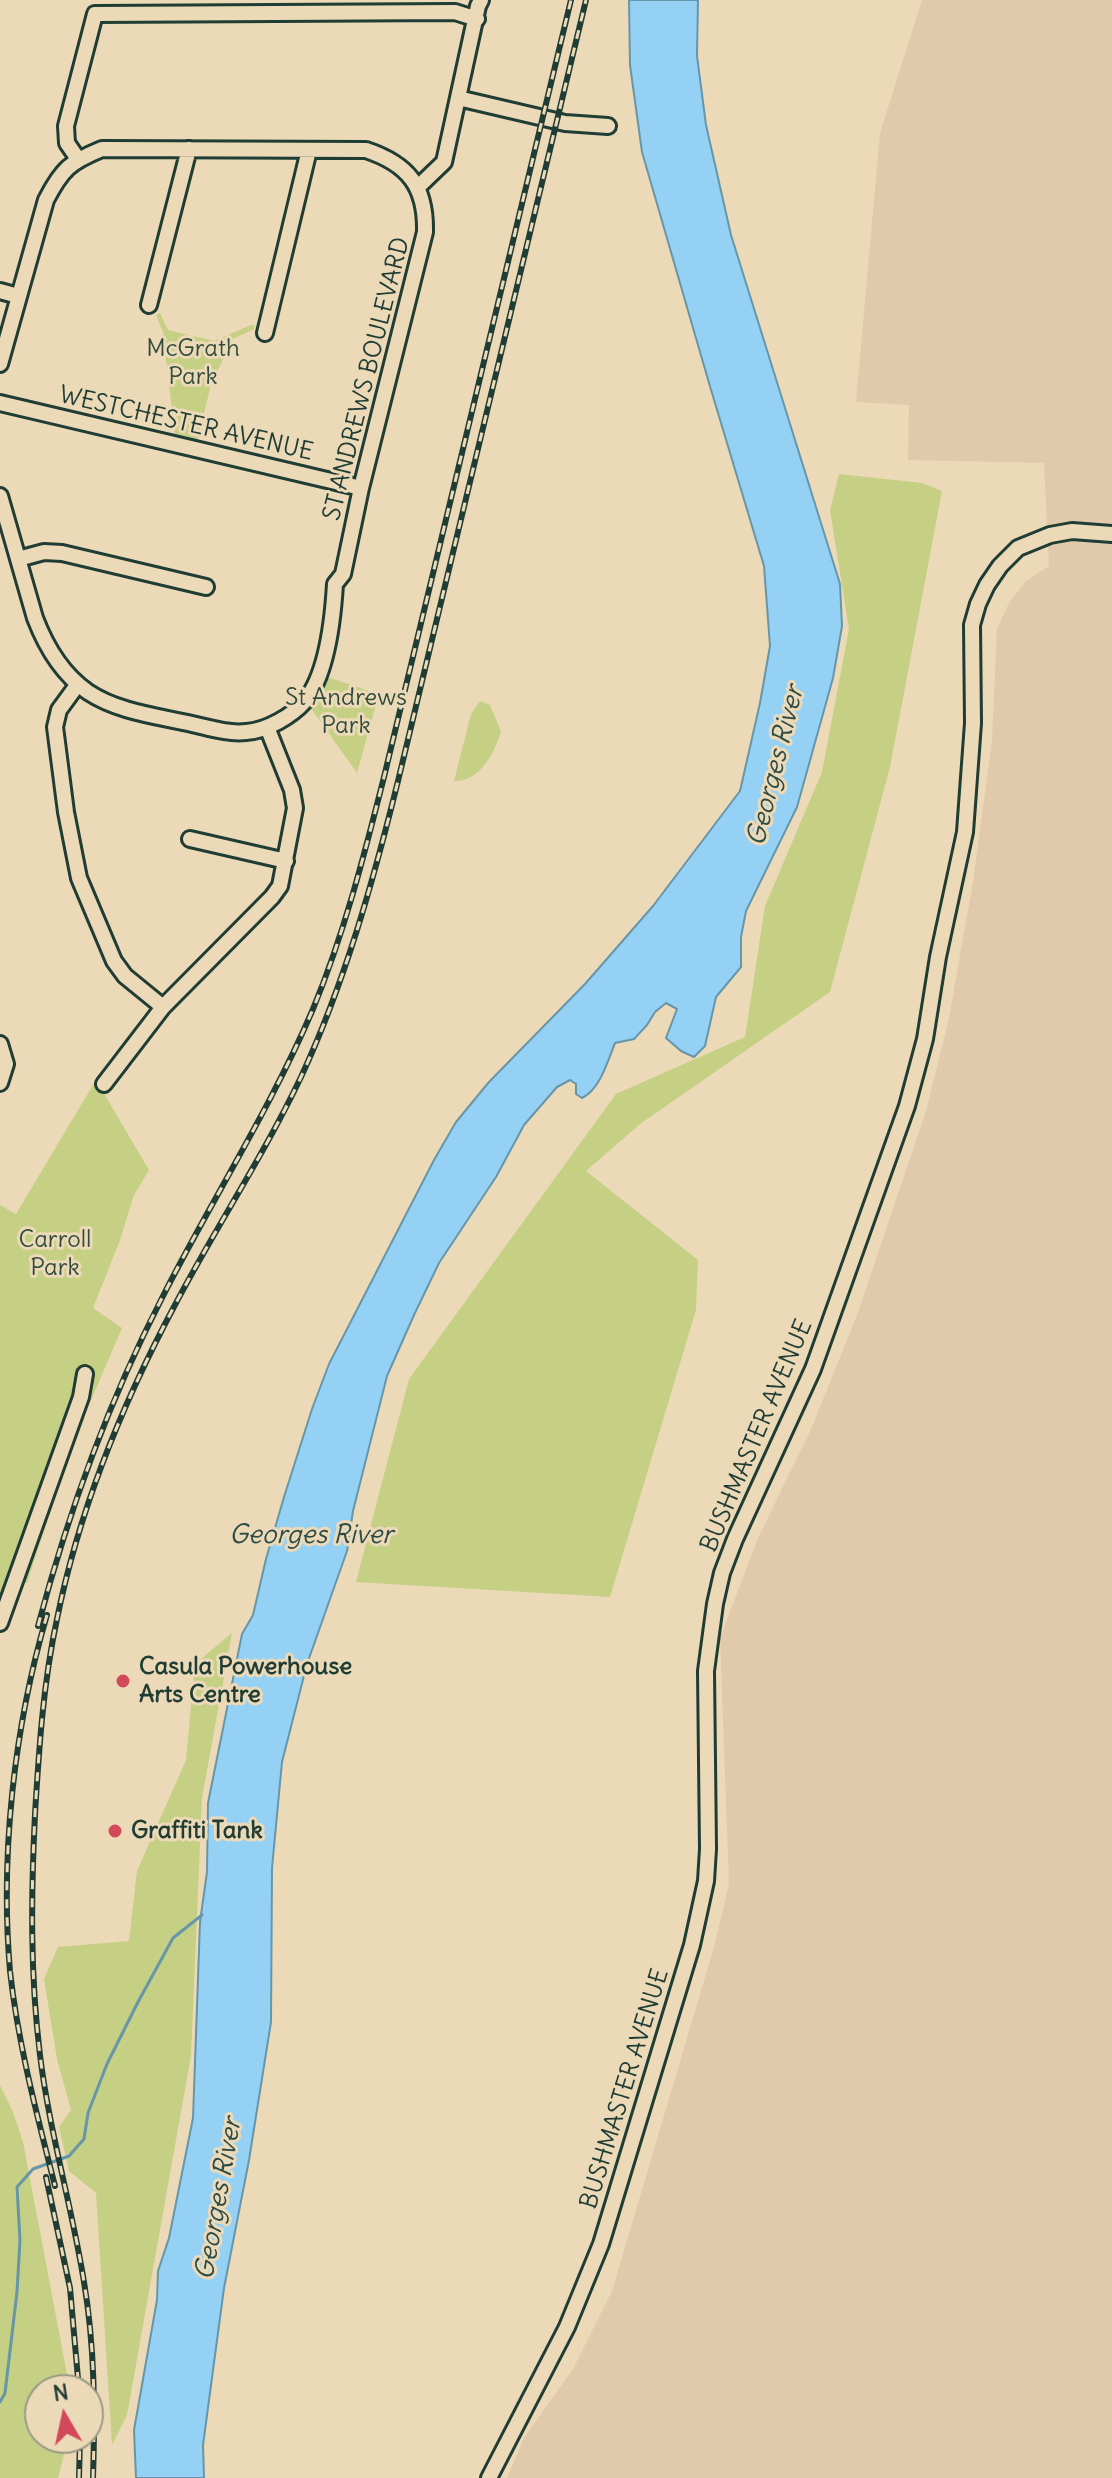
<!DOCTYPE html>
<style>
body{margin:0}
#map{position:relative;width:1112px;height:2478px;overflow:hidden;background:#ecd9b7;font-family:Delius,sans-serif}
canvas{display:block}
.north{position:absolute;left:24px;top:2374px;width:80px;height:80px;box-sizing:border-box;background:#ecd9b7;border:2px solid #9a9b83;border-radius:50%;rotate:351deg;font-size:22px;font-weight:700;line-height:32px;text-align:center;color:#1f3d34}
.north::after{content:'';display:block;margin:auto;width:28px;height:36px;background:#d1495b;clip-path:polygon(50% 0,100% 100%,50% 72%,0 100%)}
</style>
<div id="map">
<canvas width="1112" height="2478"></canvas>
<div class="north">N</div>
</div>
<script>
const ctx = document.querySelector('canvas').getContext('2d');
ctx.lineJoin = 'round';
function paint(path, color) { ctx.fillStyle = color; ctx.fill(path, 'evenodd'); }
function stroke(path, color, width, dash) { ctx.strokeStyle = color; ctx.lineWidth = width; ctx.lineCap = dash ? 'butt' : 'round'; ctx.setLineDash(dash || []); ctx.stroke(path); }
function write(font, color, halo, rows, align = 'center') {
  ctx.font = font + ' Delius,sans-serif'; ctx.lineWidth = 6; ctx.setLineDash([]); ctx.textBaseline = 'middle'; ctx.strokeStyle = halo; ctx.fillStyle = color; for (const [text, x, y, turn = 0] of rows) {
    ctx.save(); ctx.translate(x, y); ctx.rotate((+turn || 0) * Math.PI / 180); ctx.textAlign = isNaN(turn) ? turn : align; if (halo) ctx.strokeText(text, 0, 0); ctx.fillText(text, 0, 0); ctx.restore();
  }
}
const built = new Path2D(`
 M922 0H1112V2478H507L524 2438 573 2369 612 2291 714 1947 729 1884 720 1638 758 1538 811 1429 857 1315 926 1111 948 1023 973 882 992 740 997 629 1009 603 1026 581 1049 566 1044 463 908 460 909 405 856 402 880 133Z`);
const green = new Path2D(`
 M160 313 168 330 214 341 251 325 255 326 254 329 233 339 211 384 197 443 175 436 163 332 156 315Z
 M839 474 922 483 942 491 890 767 830 992 640 1124 586 1171 698 1260 696 1310 610 1597 356 1582 409 1379 616 1094 745 1037 765 906 822 772 849 629 830 510Z
 M327 677 379 694 357 773 308 704Z
 M480 701 490 705 501 732C494 753 480 782 454 781L471 714Z
 M96 1080 149 1170 134 1195 120 1240 93 1308 122 1328 71 1447 27 1583H9L0 1603V1205L16 1214Z
 M232 1633 202 1798 191 2056 127 2415 112 2445 96 2193 69 2171 59 2127 71 2110 57 2059 44 1979 58 1947 129 1941 137 1871 186 1760 195 1664Z
 M0 2085 13 2112 23 2142 70 2390H40V2438H68L58 2478H0Z`);
const water = new Path2D(`
 M629 0H698L697 56 706 125 731 235 840 584 842 626 833 678 797 807 746 911 741 937V967L716 997 705 1046 694 1057 681 1051 666 1038 677 1009 666 1003 655 1012 647 1025 634 1039 615 1043C608 1060 600 1090 582 1098L576 1094V1084L570 1080 557 1087 524 1125 496 1177 439 1263 414 1315 387 1376 353 1511 347 1551 307 1664 282 1762 272 1868 271 2022 249 2160 224 2288 203 2445 204 2478H136L134 2430 157 2300 158 2271 169 2238 193 2118 200 1922 207 1872 208 1803 242 1634 253 1615 266 1559 284 1497 312 1409 329 1364 434 1160 456 1122 489 1082 585 984 653 906 740 791 760 703 770 646 764 566 709 383 642 152 630 65Z`);
const stream = new Path2D(`
 M0 2402 5 2393 17 2292 20 2240 17 2187 33 2169 69 2156 84 2139 88 2113 107 2064 138 2002 173 1938 202 1915`);
const minor = new Path2D(`
 M458 98 565 123 608 126
 M78 159 67 143 66 126 95 14 455 12 477 19
 M418 187 444 162 478 6 481 0
 M0 291 18 296
 M149 305 189 149
 M265 333 309 150
 M0 364 46 200C62 169 70 162 102 149L366 150C408 164 426 186 425 232L361 488 343 574 335 584C333 618 327 674 305 701 292 716 266 731 246 732 228 734 210 728 192 724 157 716 118 712 88 692 62 674 46 647 35 618L0 496
 M0 403 361 488
 M18 559 44 552 62 553 206 587
 M78 684 59 710 55 727 66 812 79 878 114 961 125 976 163 1007
 M190 839 286 861
 M0 1044 6 1064 0 1083
 M104 1084 163 1007 272 897 280 886 295 808 292 790 267 727
 M0 1623 81 1397 85 1374
 M489 2478 567 2327 601 2244 692 1945 706 1881 708 1849 706 1671 715 1604 722 1573 735 1539 813 1369 907 1106 925 1039 938 957 965 832 973 723 972 625 978 604 987 585 1000 566 1018 548 1050 535 1072 531 1112 534`);
const rail = new Path2D(`
 M47 1615C14 1727 0 1855 10 1971 18 2044 37 2115 55 2186
 M38 1626C68 1513 108 1403 162 1298 211 1201 270 1110 313 1009 344 934 364 856 384 777L571 0
 M46 2177 70 2288 79 2390
 M79 2478 80 2438
 M93 2478C95 2413 95 2347 84 2282 72 2207 49 2130 40 2055 30 1974 31 1895 35 1814 39 1749 43 1684 57 1619 79 1510 123 1402 176 1303 216 1227 264 1155 301 1077 345 982 373 882 398 781L586 0`);
const markers = [
 [123,1681,8,"#d1495b"],
 [115,1831,8,"#d1495b"]
];
const parkNames = [
 ["McGrath",193,349],
 ["Park",193,377],
 ["St Andrews",346,698],
 ["Park",346,726],
 ["Carroll",55,1240],
 ["Park",55,1268]
];
const streetNames = [
 ["ST ANDREWS BOULEVARD",367,379,-76],
 ["WESTCHESTER AVENUE",186,424,13],
 ["BUSHMASTER AVENUE",757,1436,-67],
 ["BUSHMASTER AVENUE",625,2089,-73]
];
const poiNames = [
 ["Casula Powerhouse",139,1667],
 ["Arts Centre",139,1695],
 ["Graffiti Tank",131,1831]
];
const waterNames = [
 ["Georges River",776,766,-76],
 ["Georges River",311,1536],
 ["Georges River",219,2199,-80]
];
paint(built, '#e1caab');
paint(green, '#c5d084');
paint(water, '#95d1f5');
stroke(water, '#6696a8', 2);
stroke(stream, '#6696a8', 3);
stroke(minor, '#1f3d34', 20);
stroke(minor, '#ecd9b7', 14);
stroke(rail, '#1f3d34', 6);
stroke(rail, '#ecd9b7', 3, [9]);
for (const [x, y, r, color] of markers) { const dot = new Path2D(); dot.arc(x, y, r, 0, 2 * Math.PI); ctx.fillStyle = color; ctx.fill(dot); stroke(dot, '#ecd9b7', 3); }
write('24px', '#304c3c', '#ecd9b7', parkNames);
write('24px', '#1f3d34', '#ecd9b7', streetNames);
write('bold 24px', '#1f3d34', '#ecd9b7', poiNames, 'left');
write('italic 26px', '#2b4c47', '#ecd9b7', waterNames);
</script>
